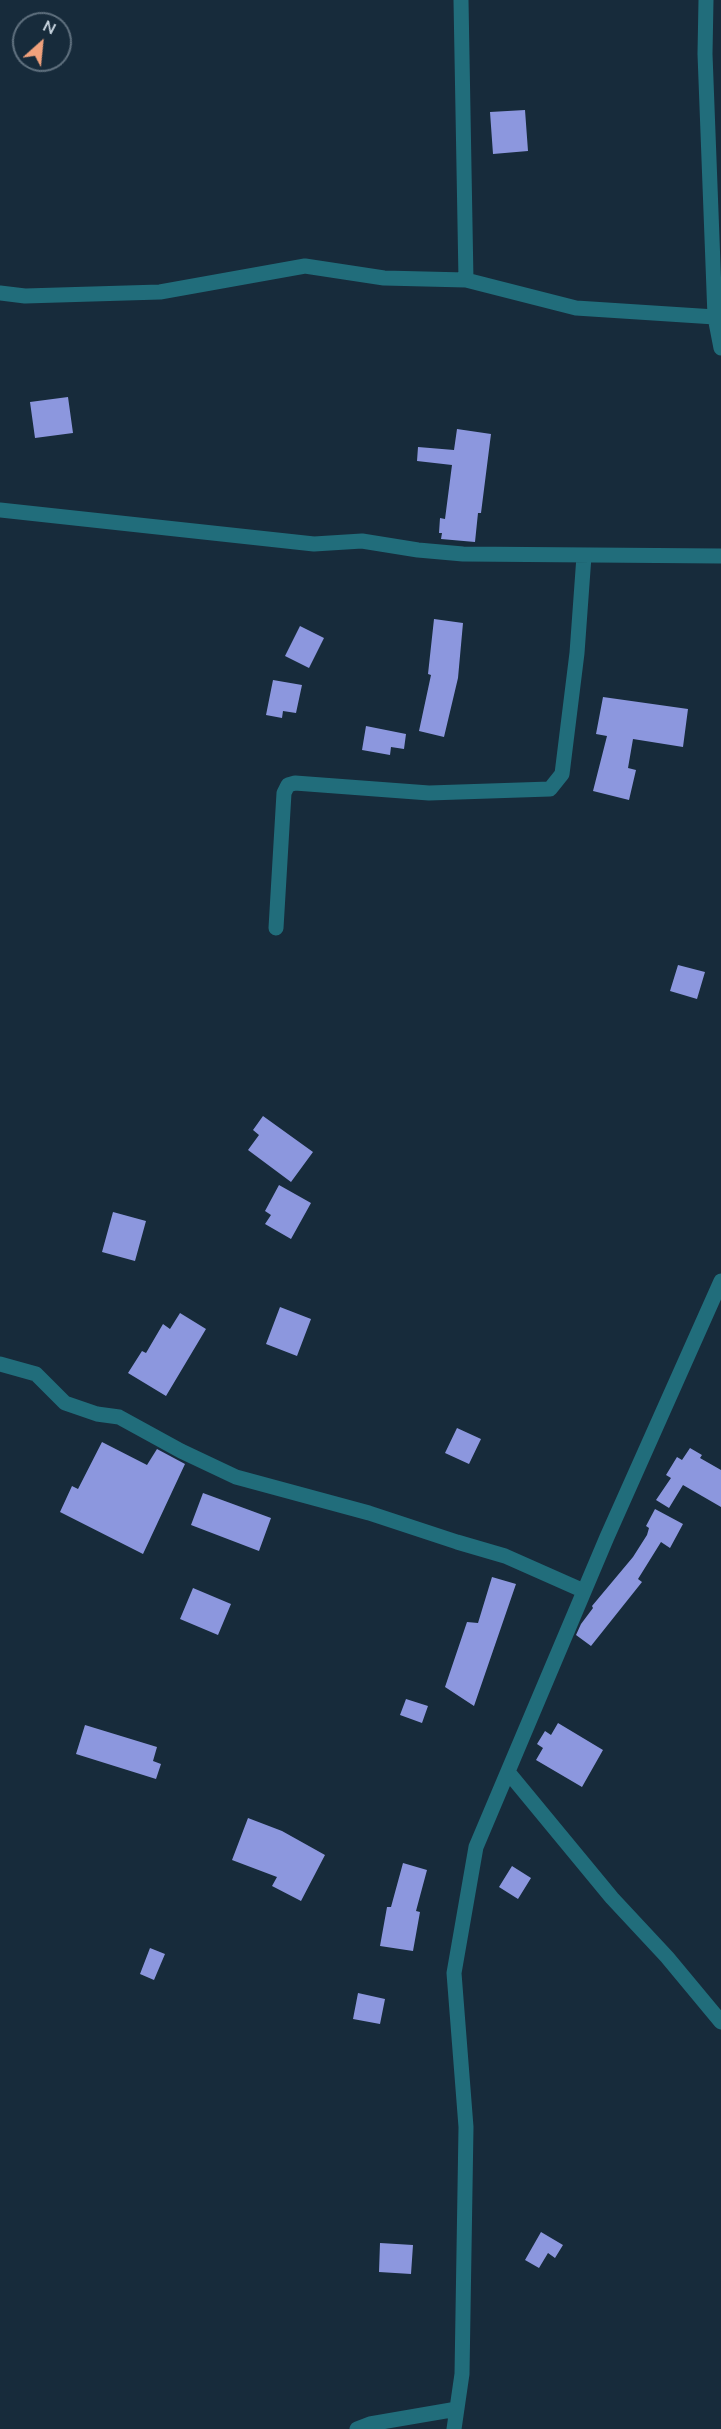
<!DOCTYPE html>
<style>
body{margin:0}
#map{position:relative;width:721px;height:2429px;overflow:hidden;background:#172b3b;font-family:"Nunito Sans",sans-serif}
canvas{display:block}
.north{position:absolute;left:12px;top:12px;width:60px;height:60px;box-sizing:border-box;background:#172b3b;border:2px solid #60717f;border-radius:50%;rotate:27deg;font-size:16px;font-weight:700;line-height:24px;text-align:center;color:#cdd9e4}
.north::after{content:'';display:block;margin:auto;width:21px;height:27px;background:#f1a17c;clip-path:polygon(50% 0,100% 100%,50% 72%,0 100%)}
</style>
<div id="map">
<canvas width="721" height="2429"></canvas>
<div class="north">N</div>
</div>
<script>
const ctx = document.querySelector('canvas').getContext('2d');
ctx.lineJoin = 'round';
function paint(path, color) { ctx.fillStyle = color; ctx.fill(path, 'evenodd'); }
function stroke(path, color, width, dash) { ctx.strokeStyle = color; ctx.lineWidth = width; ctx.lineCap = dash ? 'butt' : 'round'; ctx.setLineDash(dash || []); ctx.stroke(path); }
const building = new Path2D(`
 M525 110 528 151 493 154 490 112Z
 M68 397 73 433 35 438 30 402Z
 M457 429 491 434 481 513H478L475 542 441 539 442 533H439L440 518 445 519 452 465 417 461 418 447 454 450Z
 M434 619 463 623 458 678 444 737 419 731 431 675 428 674Z
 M300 626 324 638 309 668 285 656Z
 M273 680 302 685 296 713 283 711 282 718 266 715Z
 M603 697 688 709 683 747 633 739 628 768 636 770 629 800 593 791 607 736 596 734Z
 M366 726 406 734 404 749 391 747 390 755 362 750Z
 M678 965 705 972 697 999 670 991Z
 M263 1116 313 1152 291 1182 248 1150 259 1135 253 1130Z
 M279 1185 311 1203 291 1239 265 1224 271 1215 265 1211Z
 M113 1212 146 1221 135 1261 102 1252Z
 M280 1307 311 1319 297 1356 266 1344Z
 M180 1313 206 1329 166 1396 128 1373 142 1351 146 1353 163 1324 170 1329Z
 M457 1428 481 1439 469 1464 445 1453Z
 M102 1442 147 1465 157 1449 185 1464 143 1554 60 1512 72 1486 78 1489Z
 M690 1448 702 1455 700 1458 721 1470V1507L683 1485 669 1508 656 1500 671 1478 666 1475 677 1457 682 1460Z
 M203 1493 271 1518 259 1551 191 1525Z
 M655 1509 683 1524 670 1548 661 1542 638 1579 642 1582 591 1646 576 1635 581 1624 593 1608 592 1606 633 1557 647 1535 649 1528 646 1526Z
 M492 1577 516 1584 474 1706 445 1687 467 1622 478 1623Z
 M193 1588 231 1604 218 1635 180 1619Z
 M406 1699 428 1706 422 1723 400 1715Z
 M558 1723 603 1750 582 1787 536 1760 543 1748 537 1744 545 1731 551 1735Z
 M85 1725 157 1747 153 1761 161 1764 156 1779 76 1754Z
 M248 1818 282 1831 325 1855 301 1901 272 1886 277 1877 232 1860Z
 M403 1863 427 1870 416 1911 420 1912 413 1951 380 1946 387 1907H391Z
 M512 1866 531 1878 518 1899 499 1887Z
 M150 1948 165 1954 154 1980 140 1974Z
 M358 1993 385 1999 380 2024 353 2019Z
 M541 2232 563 2245 555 2258 548 2253 539 2268 525 2260Z
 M380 2243 413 2245 411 2274 379 2272Z`);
const minor = new Path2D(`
 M461 0 466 280 576 308 715 317
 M706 0 705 54 715 317 721 348
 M0 293 25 296 160 292 305 266 384 278 466 280
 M0 510 314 544 362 541 418 550 463 554 721 556
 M276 928 284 793 288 785 295 783 429 793 550 789 562 774 577 653 584 556
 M0 1364 36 1374 65 1403 97 1414 119 1417 181 1451 236 1477 369 1513 457 1542 505 1556 584 1591
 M508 1772 612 1898 667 1957 721 2022
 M357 2429 370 2424 457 2409
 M454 2429 462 2374 466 2127 454 1973 476 1847 607 1537 721 1281`);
paint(building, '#8c97de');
stroke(minor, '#216d7b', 15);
</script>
